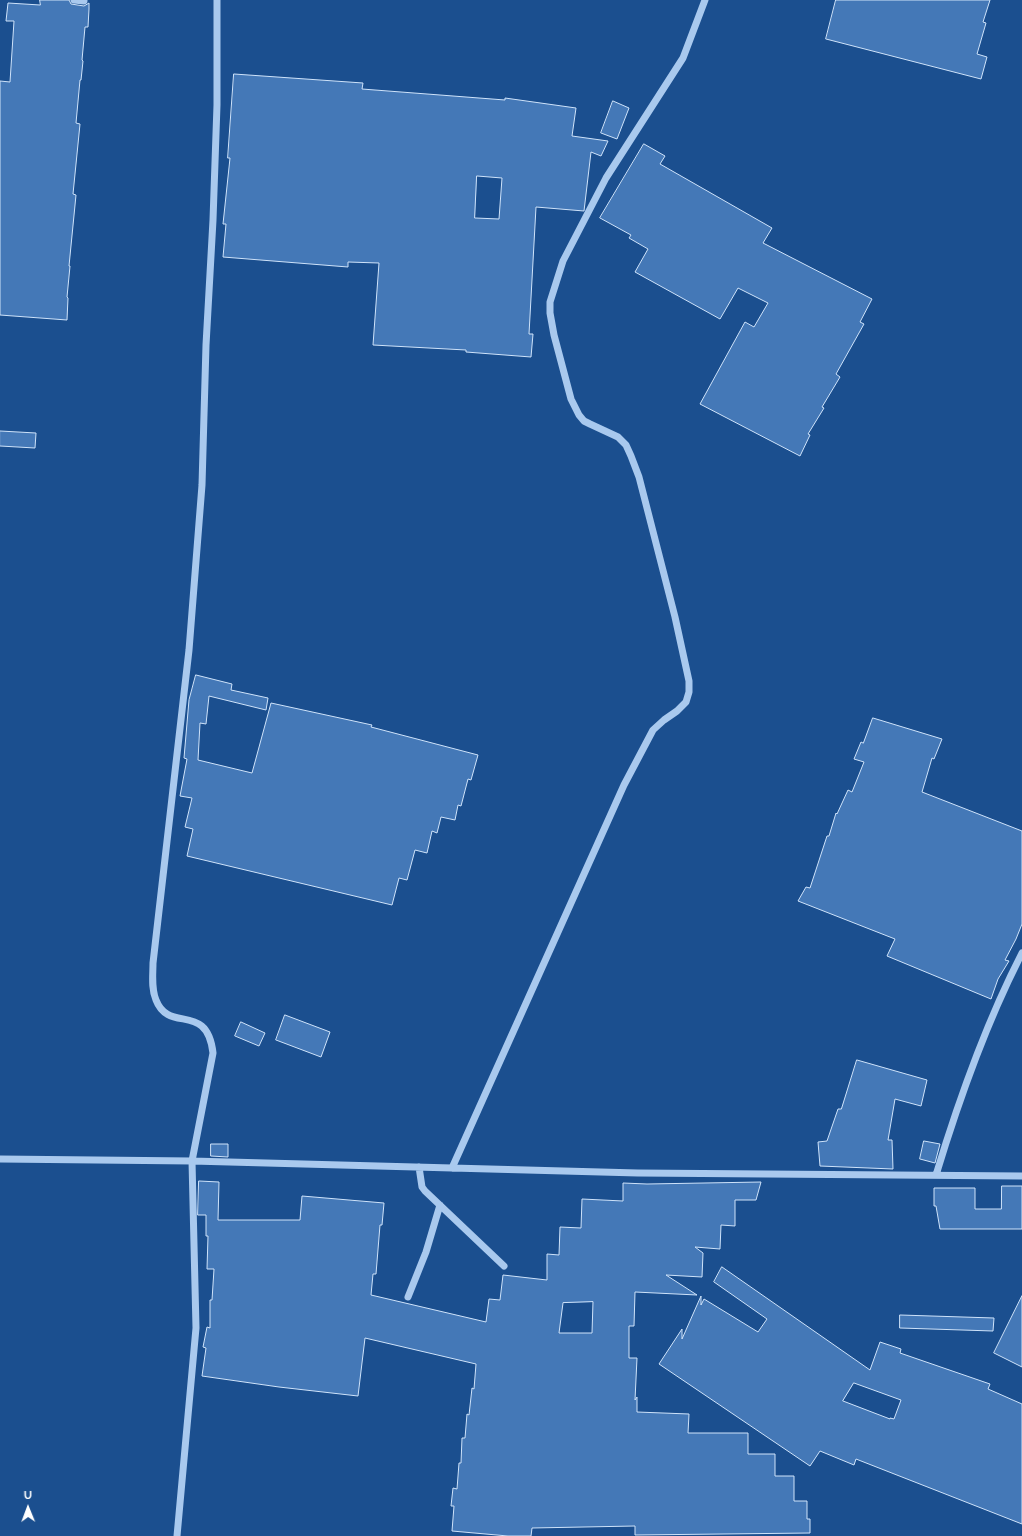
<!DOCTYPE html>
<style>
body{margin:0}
#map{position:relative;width:1022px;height:1536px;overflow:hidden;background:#1b4f8f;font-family:Raleway,sans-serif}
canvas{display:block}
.north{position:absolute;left:8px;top:1488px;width:40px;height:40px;-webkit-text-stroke:3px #1b4f8f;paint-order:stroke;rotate:359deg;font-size:11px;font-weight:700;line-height:16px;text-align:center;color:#fff}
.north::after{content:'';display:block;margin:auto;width:14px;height:18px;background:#fff;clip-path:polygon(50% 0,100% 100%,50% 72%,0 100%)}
</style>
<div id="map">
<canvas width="1022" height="1536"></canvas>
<div class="north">U</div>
</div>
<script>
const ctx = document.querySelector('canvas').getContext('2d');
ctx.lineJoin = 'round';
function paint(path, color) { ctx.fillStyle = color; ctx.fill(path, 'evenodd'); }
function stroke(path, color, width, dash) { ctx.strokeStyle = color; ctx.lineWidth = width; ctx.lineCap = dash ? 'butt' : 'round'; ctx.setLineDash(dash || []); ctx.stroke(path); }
const building = new Path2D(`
 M40 0H69L71 4 84 6 89 3V9L88 27H85L82 60 83 61 81 80H80L76 123 80 124 73 194 76 195 69 266H70L67 297 68 298 67 320 0 315V81L10 82 14 21H6L8 3 40 5Z
 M836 0H990L983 22 986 23 977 54 987 57 981 79 826 39Z
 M234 74 363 83 362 89 505 100V98L576 108 572 136 608 141 601 156 591 152 584 211 536 207 529 334H533L531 357 466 352V350L373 345 379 263 348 262V267L223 257 226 224H223L230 158H228ZM477 176 502 178 499 219 475 218Z
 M613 101 629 108 617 139 601 133Z
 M644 144 665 156 660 164 772 228 763 243 872 299 860 322 864 324 836 374 840 377 822 407 824 408 808 434 810 435 800 456 700 404 745 322 754 327 768 303 738 288 720 319 635 272 648 249 629 238 631 235 600 218Z
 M0 431 36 433 35 448 0 446Z
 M196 675 232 684 231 690 268 698 266 710 209 696 206 724 200 723 198 760 252 773 271 703 372 725 371 727 478 755 471 780 468 779 461 806 458 805 455 820 441 817 437 833 432 831 427 853 415 850 407 880 399 878 392 905 187 856 193 829 185 827 192 798 180 796 187 759 184 758 189 700Z
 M873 718 942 739 934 759 932 758 922 792 1022 831V924L1016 939 1005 960 1009 961 998 979 991 999 887 956 895 939 798 901 806 887 810 888 827 836H829L836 813 837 814 848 790 852 792 864 762 854 759 861 742 863 743Z
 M285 1015 330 1032 321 1057 276 1040Z
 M241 1022 265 1033 259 1046 235 1036Z
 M857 1060 927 1080 921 1106 895 1099 888 1140H892L893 1169 820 1166 818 1142 827 1141 838 1109H841Z
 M924 1141 940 1144 935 1163 920 1159Z
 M211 1144H228V1157L211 1156Z
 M199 1181 219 1182 218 1220H300L302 1196 384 1203 382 1225H380L376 1274H373L371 1295 486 1322 489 1299 500 1300 503 1275 547 1280V1254L559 1255 560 1227 581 1228 582 1199 623 1201V1183L647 1184 761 1182 756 1200H735V1226L721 1225 720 1249 695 1247 703 1253 702 1277 666 1275 697 1295 635 1292 634 1326H629V1358H637L635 1400 637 1397V1412L689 1414 688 1433H748V1454H775V1476H794V1501H807V1519H810V1533L635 1535V1526L532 1528 531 1536H508L452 1531 454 1506H451L453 1488 457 1489 459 1463H461L462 1438H465L467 1414 469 1415 472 1388 474 1389 476 1364 365 1338 358 1396 279 1387 202 1376 206 1348 203 1347 207 1327 210 1328V1300H212L214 1269H207L208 1236H206V1215H198ZM593 1302 592 1333H559L563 1303Z
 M1002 1186H1022V1229H940L936 1206H934V1188H975V1209H1001Z
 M722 1267 870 1370 880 1342 901 1349 900 1353 990 1384 988 1389 1022 1404V1524L856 1459 854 1465 820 1451 810 1466 659 1364 682 1329V1339L701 1296V1305L704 1299 758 1332 767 1319 714 1282ZM854 1383 901 1400 894 1419 890 1418V1419L843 1401Z
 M1022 1296V1367L994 1353Z
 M900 1315 994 1318 993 1331 900 1328Z`);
const minor = new Path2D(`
 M74 0 84 1
 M0 1159 192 1161 638 1173 1022 1176
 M419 1167 422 1187 425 1191 504 1266
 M452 1168 624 785 653 730 664 720 677 711 686 702 689 692V681L675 617 639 477 631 456 626 445 618 437 590 424 584 421 579 415 571 399 554 335 550 313V302L563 261 606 178 683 58 705 0
 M936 1175C959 1099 986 1023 1022 953
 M408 1297 426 1252 440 1205
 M177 1536 196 1328 192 1161 213 1053C207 1001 169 1034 156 1000 151 988 153 975 153 963L189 650 202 485 206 345 213 220 217 105V0`);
paint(building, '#4478b7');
stroke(building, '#cfe3fa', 1);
stroke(minor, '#a9c9ee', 7);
</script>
